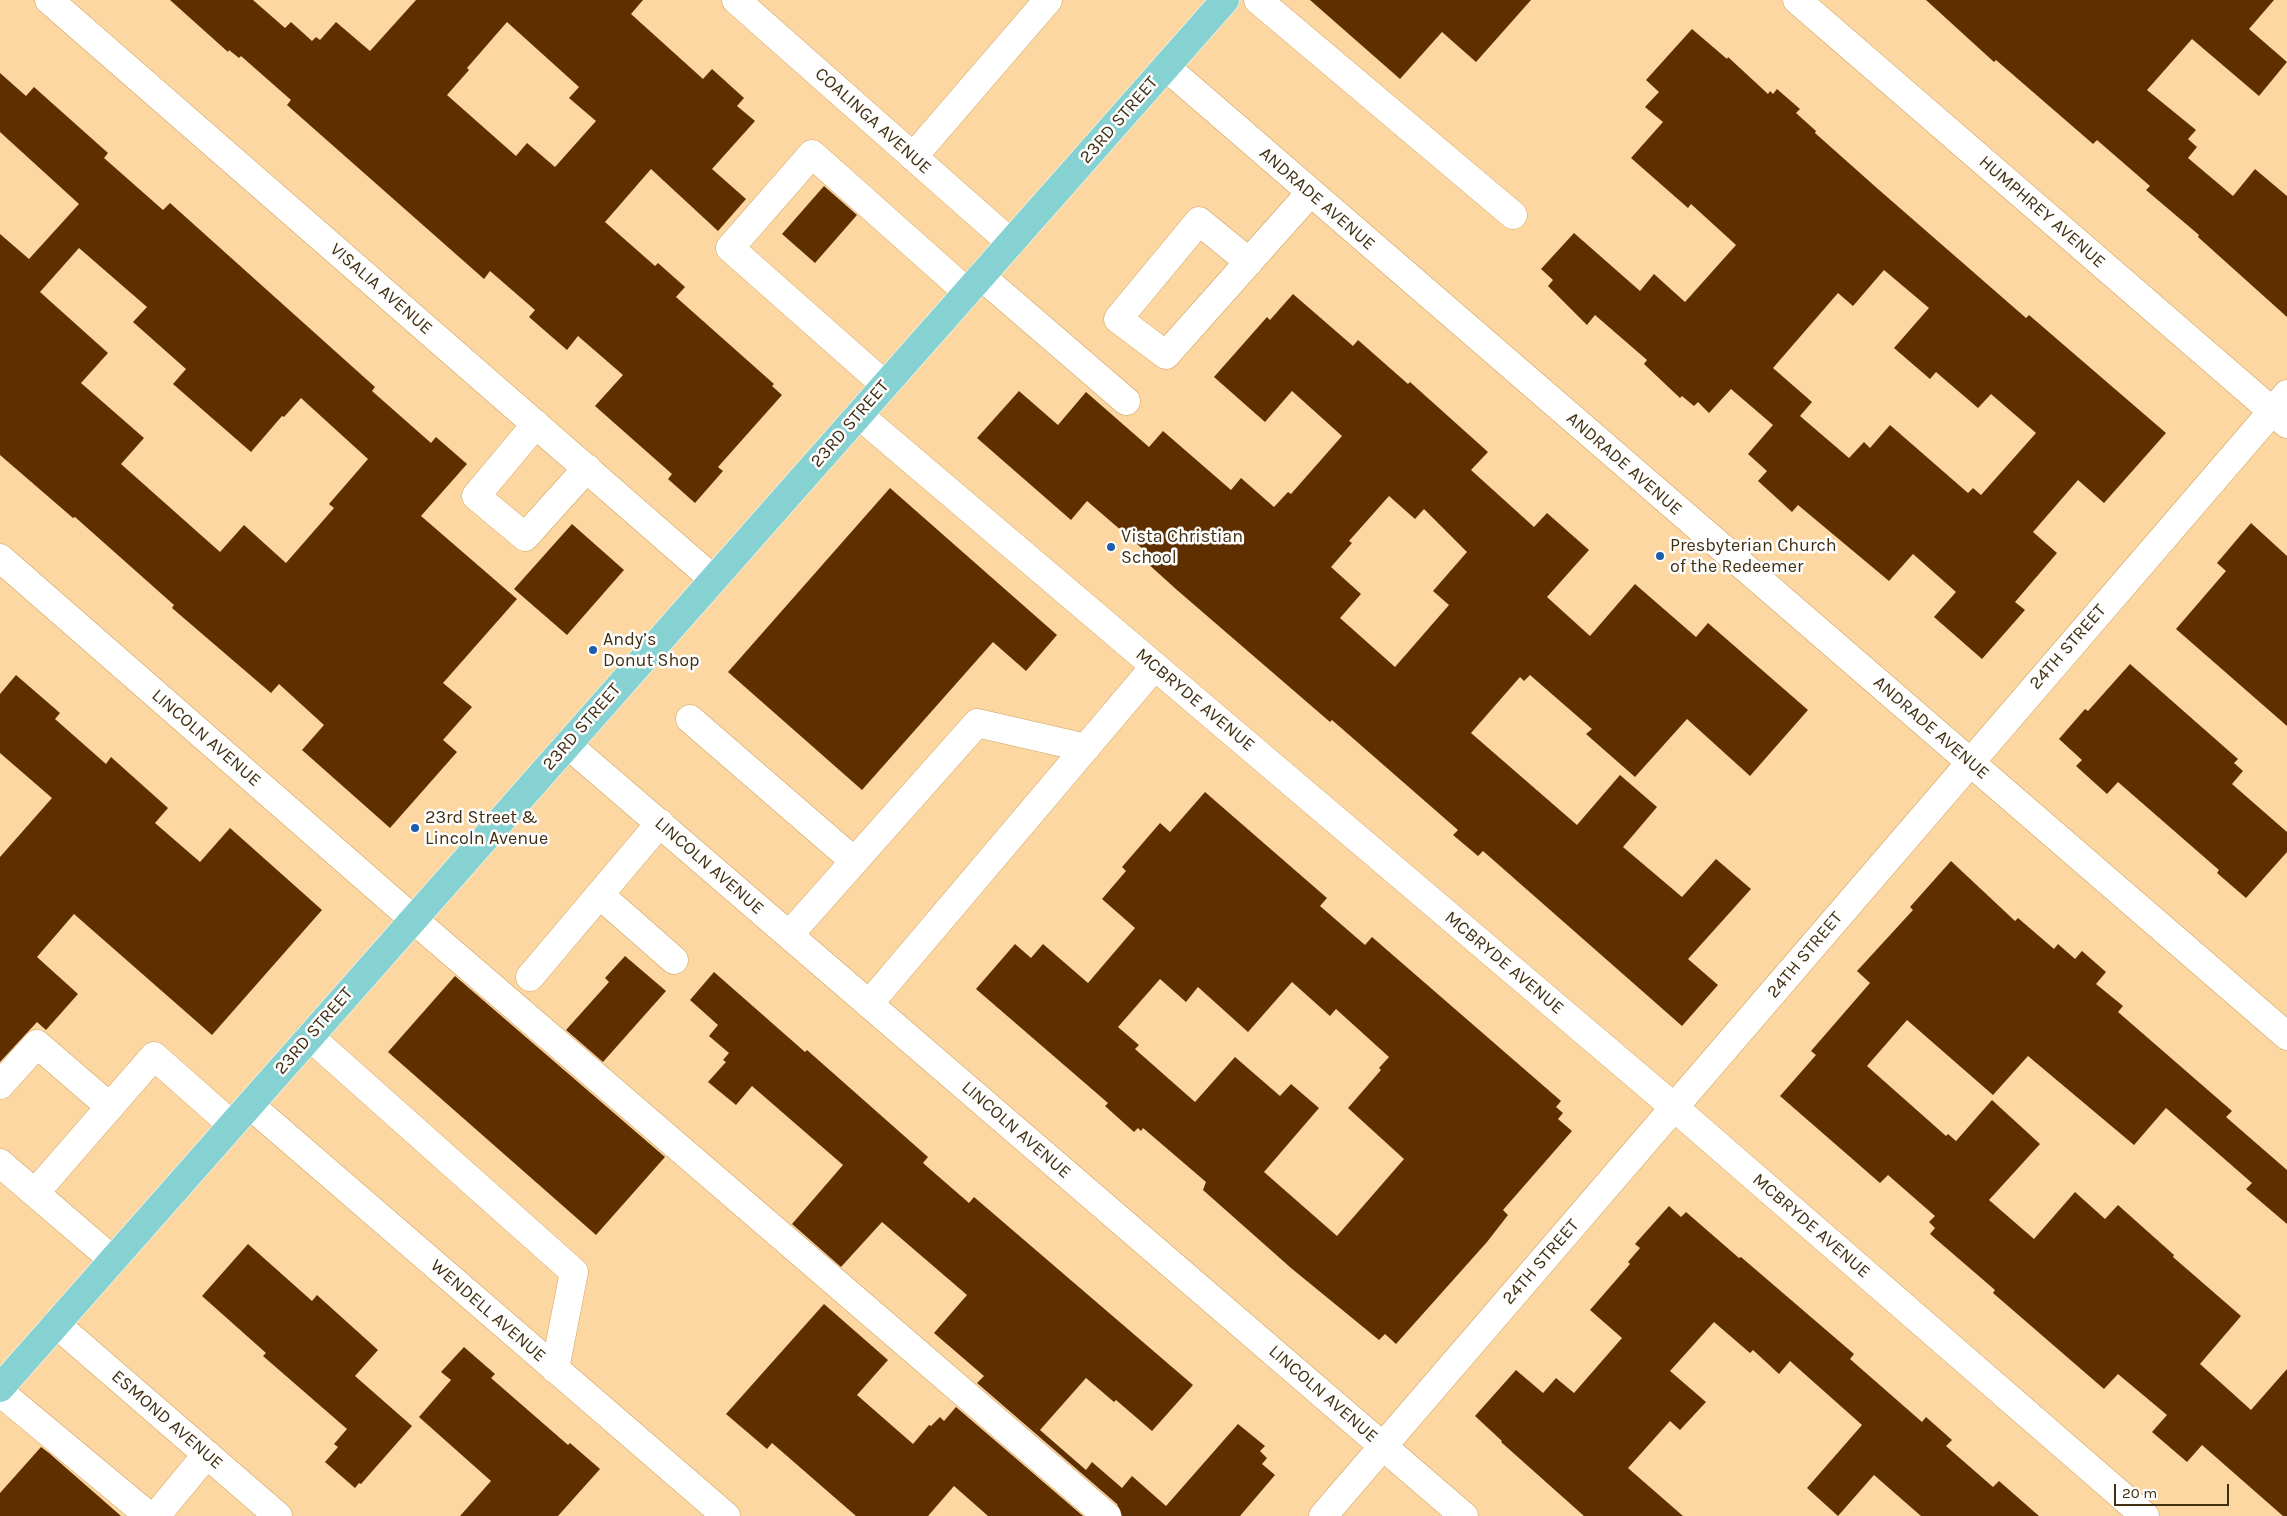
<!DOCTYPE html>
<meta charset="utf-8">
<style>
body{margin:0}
#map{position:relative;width:2287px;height:1516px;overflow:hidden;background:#fcd7a1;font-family:Karla,sans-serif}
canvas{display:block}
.scale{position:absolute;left:2114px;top:1484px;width:115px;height:22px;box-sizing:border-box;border:2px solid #412f12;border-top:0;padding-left:6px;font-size:15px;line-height:18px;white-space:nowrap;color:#412f12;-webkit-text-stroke:4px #fefefe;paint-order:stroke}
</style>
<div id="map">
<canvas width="2287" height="1516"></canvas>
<div class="scale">20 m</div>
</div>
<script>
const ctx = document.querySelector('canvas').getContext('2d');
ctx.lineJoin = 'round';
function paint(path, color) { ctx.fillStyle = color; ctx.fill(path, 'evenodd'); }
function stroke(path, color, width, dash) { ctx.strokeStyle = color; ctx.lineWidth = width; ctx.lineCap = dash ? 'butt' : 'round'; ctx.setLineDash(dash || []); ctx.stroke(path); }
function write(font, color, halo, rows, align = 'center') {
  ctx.font = font + ' Karla,sans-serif'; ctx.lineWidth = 5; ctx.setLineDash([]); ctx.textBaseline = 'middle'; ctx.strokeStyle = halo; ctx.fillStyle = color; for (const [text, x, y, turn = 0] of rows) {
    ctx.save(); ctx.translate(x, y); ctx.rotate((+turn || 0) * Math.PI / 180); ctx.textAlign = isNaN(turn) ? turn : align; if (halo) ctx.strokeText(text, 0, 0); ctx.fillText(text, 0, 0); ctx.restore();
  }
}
const building = new Path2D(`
 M170 0H253L285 28 291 22 312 41 316 37 320 40 336 22 370 51 416 0H643L631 14 703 79 712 69 744 98 737 106 755 121 712 169 746 199 718 231 651 169 605 222 655 266 658 263 685 287 676 297 774 384 772 386 782 395 718 467 723 471 695 503 668 479 672 474 595 406 623 375 578 336 567 350 529 317 535 310 490 271 484 279 287 105 291 100 241 56 239 58 229 50 228 52ZM507 22 579 87 569 98 596 121 555 167 527 143 516 156 447 95 469 70 467 68Z
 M1310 0H1531L1476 62 1442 32 1400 79Z
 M1926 0H2274L2249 29 2287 62 2259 96 2192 39 2147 90 2196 130 2188 139 2197 147 2188 158 2233 196 2255 169 2287 196V317L2198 237 2199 235 2146 190 2150 186 2097 140 2093 144 1996 60 1994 62Z
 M1692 29 1727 59 1728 57 1768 94 1770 91 1773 94 1777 89 1800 109 1796 113 1816 131 1815 133 1878 189 2026 318 2029 315 2166 433 2104 503 2078 480 2033 532 2057 553 2015 602 2025 610 1982 659 1934 617 1956 592 1913 554 1889 581 1798 505 1792 512 1758 481 1767 471 1748 454 1773 425 1731 389 1709 413 1698 402 1694 406 1682 396 1680 398 1644 364 1647 360 1595 315 1587 325 1548 286 1553 280 1541 269 1574 233 1640 291 1654 274 1685 302 1736 245 1691 204 1688 208 1631 158 1663 122 1645 107 1659 92 1646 80ZM1884 270 1929 308 1894 348 1930 379 1936 372 1978 408 1991 394 2036 433 1981 495 1973 488 1968 493 1890 425 1870 448 1864 442 1849 458 1800 416 1812 402 1773 368 1838 293 1853 306Z
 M0 73 26 96 34 87 108 153 104 158 163 210 170 203 375 387 372 391 431 443 436 437 467 464 421 516 517 599 443 683 472 707 443 740 457 752 390 828 302 750 324 725 279 684 271 693 172 608 174 605 75 517 73 518 0 455V234L29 259 79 204 0 132ZM79 248 147 307 133 322 186 369 173 384 251 452 282 416 284 417 301 398 368 459 329 504 334 508 286 563 244 525 220 552 121 464 144 438 81 383 108 353 40 292Z
 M824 186 857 215 815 263 782 234Z
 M1293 294 1353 346 1358 340 1408 384 1410 382 1488 452 1471 470 1534 527 1547 513 1589 550 1547 597 1590 636 1635 584 1696 637 1708 623 1808 710 1750 776 1687 719 1635 777 1586 734 1592 729 1530 675 1524 681 1520 677 1471 733 1577 825 1620 775 1657 807 1623 847 1682 897 1716 859 1751 889 1688 959 1718 985 1682 1026 1483 851 1478 856 1453 835 1458 830 1332 720 1330 722 1177 590 1146 562 1151 556 1087 501 1071 520 977 438 1019 391 1058 425 1086 392 1149 447 1163 431 1231 490 1241 478 1274 507 1288 492 1291 494 1342 436 1292 391 1265 422 1214 377 1267 317 1270 320ZM1389 496 1415 519 1424 509 1467 552 1433 591 1449 605 1395 667 1340 618 1361 594 1331 567 1352 543 1349 541Z
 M890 488 1057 635 1026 671 993 642 862 790 728 672Z
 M2251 523 2287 556V726L2176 629 2226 571 2217 563Z
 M572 524 624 570 567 635 514 589Z
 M2130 664 2238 759 2234 763 2243 771 2232 784 2287 832V852L2246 898 2217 873 2219 870 2118 782 2107 794 2076 766 2082 760 2059 739 2085 709 2088 711Z
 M16 675 60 713 55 719 106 764 111 757 168 808 155 823 200 862 230 828 322 910 212 1035 74 914 37 957 78 994 46 1030 37 1022 0 1062V857L52 798 0 753V694Z
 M1205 792 1327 898 1320 906 1365 945 1372 937 1561 1101 1556 1107 1563 1113 1558 1119 1572 1131 1503 1210 1508 1215 1487 1242 1396 1344 1385 1334 1379 1340 1291 1268 1203 1190 1206 1182 1143 1128 1141 1131 1138 1128 1134 1132 1105 1106 1108 1103 976 989 1015 944 1031 958 1043 944 1088 983 1135 928 1102 899 1126 871 1122 867 1160 823 1170 832ZM1160 979 1186 1002 1198 987 1248 1032 1292 982 1330 1016 1336 1009 1389 1057 1379 1068 1381 1070 1348 1108 1404 1159 1337 1236 1264 1172 1319 1108 1291 1084 1280 1096 1235 1057 1195 1102 1135 1049 1139 1045 1118 1027Z
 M1951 861 2015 921 2018 918 2054 949 2058 944 2075 959 2082 951 2106 972 2096 984 2123 1006 2118 1012 2232 1111 2226 1117 2287 1170V1224L2246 1189 2252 1183 2166 1108 2134 1145 2028 1056 1993 1095 1907 1020 1867 1066 1946 1136 1948 1134 1956 1141 1992 1100 2040 1144 1989 1200 2034 1239 2075 1192 2105 1219 2118 1205 2174 1255 2173 1257 2241 1316 2200 1364 2251 1410 2287 1369V1516H2283L2202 1445 2187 1462 2152 1432 2167 1415 2118 1374 2104 1389 1993 1293 1995 1290 1930 1234 1935 1228 1929 1222 1935 1216 1888 1175 1880 1183 1780 1096 1816 1055 1811 1051 1870 983 1857 971 1913 910 1910 907Z
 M625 956 666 991 603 1062 566 1030 609 982 605 978Z
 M714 972 805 1052 807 1050 928 1157 923 1163 969 1203 974 1197 1193 1385 1152 1431 1116 1400 1114 1402 1086 1378 1040 1430 1086 1470 1092 1462 1122 1488 1132 1476 1166 1506 1238 1424 1265 1446 1260 1451 1267 1458 1262 1464 1275 1475 1240 1516H1122L1117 1504 977 1383 984 1376 934 1333 967 1295 882 1222 841 1267 792 1224 843 1165 752 1086 736 1105 708 1082 726 1062 723 1060 729 1053 709 1036 718 1025 690 1000Z
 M455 976 665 1157 596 1235 388 1052Z
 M1669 1206 1681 1217 1686 1212 1739 1258 1741 1257 1854 1354 1850 1359 1922 1422 1926 1417 1952 1440 1946 1446 1993 1487 1999 1481 2039 1516H1921L1874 1475 1838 1516 1807 1488 1862 1425 1790 1361 1779 1374 1753 1350 1750 1353 1714 1322 1670 1371 1706 1402 1680 1430 1670 1421 1628 1468 1683 1516H1584L1501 1442 1502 1441 1475 1416 1516 1370 1543 1393 1556 1378 1574 1393 1622 1338 1590 1310 1630 1264 1628 1262 1640 1248 1635 1244Z
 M248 1244 312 1301 317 1295 378 1350 355 1376 412 1426 361 1484 359 1483 355 1488 325 1462 338 1447 334 1444 347 1429 263 1356 266 1353 202 1296Z
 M824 1304 888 1360 857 1395 913 1444 929 1425 931 1426 940 1417 944 1421 956 1407 1083 1516H988L954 1486 928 1516H856L772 1443 767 1449 726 1414Z
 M464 1347 495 1374 491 1378 568 1445 570 1443 600 1469 558 1516H460L491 1481 419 1417 451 1380 441 1372Z
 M41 1447 49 1453 121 1516H0V1493Z`);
const minor = new Path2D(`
 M49 0 713 579
 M736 0 1011 243
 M1258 0 1513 215
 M1797 0 2287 424
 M1166 67 2287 1036
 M913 157 1048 0
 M1249 262 1199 221 1118 319 1166 355 1310 193
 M981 276 1126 401
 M885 385 730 248 812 154 967 292
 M859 415 1675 1108 2145 1516
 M536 424 476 496 525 537 587 468
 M0 558 413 919 1107 1516
 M690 719 854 861
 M567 744 1464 1516
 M600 895 674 960
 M789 935 977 723 1086 748
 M530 977 660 823
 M869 1004 1155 666
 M309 1036 574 1272 555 1369
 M0 1085 37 1044 110 1107
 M250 1105 726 1516
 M0 1163 113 1260
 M35 1193 154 1056 232 1125
 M56 1324 278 1516
 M0 1392 149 1516
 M156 1516 207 1454
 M1323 1516 2287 394`);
const major = new Path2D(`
 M0 1388 1225 0`);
const markers = [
 [1111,547,5,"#1d5dae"],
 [1660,556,5,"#1d5dae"],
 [593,650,5,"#1d5dae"],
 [415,828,5,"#1d5dae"]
];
const streetNames = [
 ["23RD STREET",1119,120,-49],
 ["COALINGA AVENUE",873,121,42],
 ["ANDRADE AVENUE",1317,199,41],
 ["HUMPHREY AVENUE",2042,212,41],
 ["VISALIA AVENUE",381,289,41],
 ["23RD STREET",850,424,-49],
 ["ANDRADE AVENUE",1624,464,41],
 ["24TH STREET",2068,647,-49],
 ["MCBRYDE AVENUE",1195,700,40],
 ["23RD STREET",582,727,-49],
 ["ANDRADE AVENUE",1931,728,41],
 ["LINCOLN AVENUE",206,738,41],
 ["LINCOLN AVENUE",709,866,41],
 ["24TH STREET",1805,955,-50],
 ["MCBRYDE AVENUE",1504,963,40],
 ["23RD STREET",314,1031,-49],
 ["LINCOLN AVENUE",1016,1130,41],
 ["MCBRYDE AVENUE",1811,1226,41],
 ["24TH STREET",1541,1262,-49],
 ["WENDELL AVENUE",488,1311,41],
 ["LINCOLN AVENUE",1323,1394,41],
 ["ESMOND AVENUE",167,1420,41]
];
const poiNames = [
 ["Vista Christian",1121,537],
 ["School",1121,558],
 ["Presbyterian Church",1670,546],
 ["of the Redeemer",1670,567],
 ["Andy’s",603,640],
 ["Donut Shop",603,661],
 ["23rd Street &",425,818],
 ["Lincoln Avenue",425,839]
];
paint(building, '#602f00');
stroke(minor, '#cfa25e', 29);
stroke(major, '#fff', 29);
stroke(minor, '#fff', 28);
stroke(major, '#86d2d3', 28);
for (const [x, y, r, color] of markers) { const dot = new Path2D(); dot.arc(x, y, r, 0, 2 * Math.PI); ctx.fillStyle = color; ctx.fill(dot); stroke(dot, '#fefefe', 2); }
write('18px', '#412f12', '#fefefe', streetNames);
write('18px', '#412f12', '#fefefe', poiNames, 'left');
</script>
